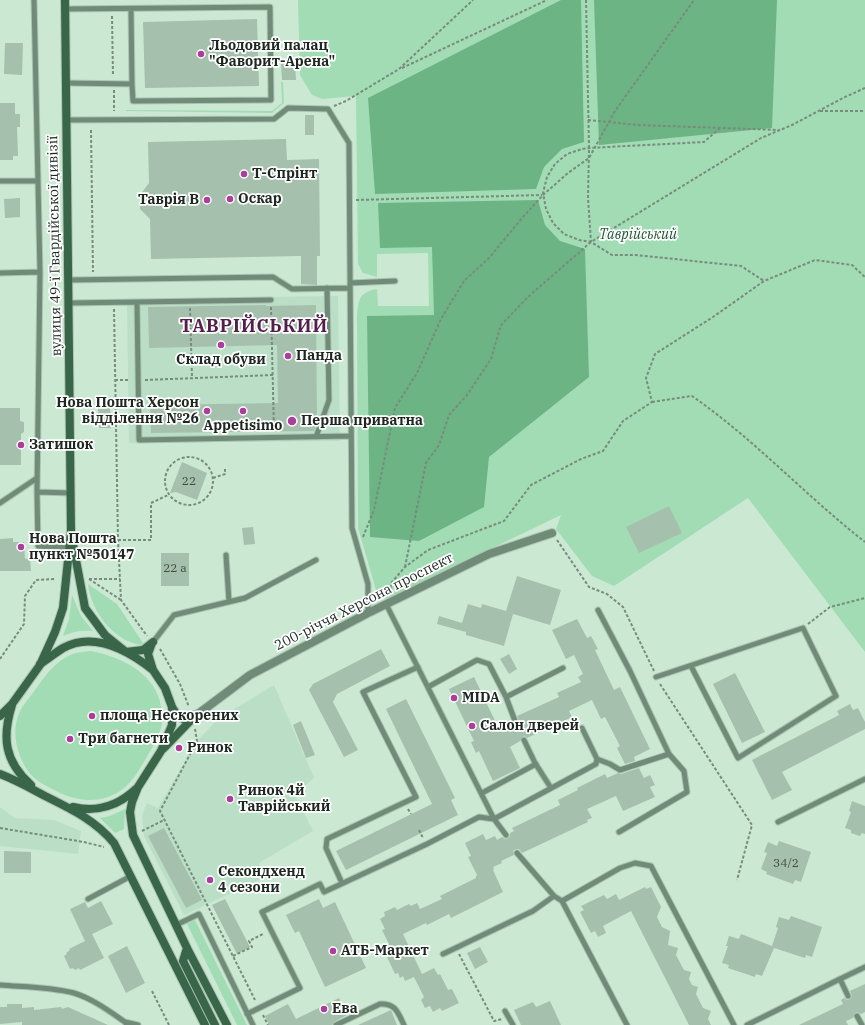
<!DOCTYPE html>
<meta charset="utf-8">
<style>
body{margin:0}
canvas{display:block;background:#cbe8d3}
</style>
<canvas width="865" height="1025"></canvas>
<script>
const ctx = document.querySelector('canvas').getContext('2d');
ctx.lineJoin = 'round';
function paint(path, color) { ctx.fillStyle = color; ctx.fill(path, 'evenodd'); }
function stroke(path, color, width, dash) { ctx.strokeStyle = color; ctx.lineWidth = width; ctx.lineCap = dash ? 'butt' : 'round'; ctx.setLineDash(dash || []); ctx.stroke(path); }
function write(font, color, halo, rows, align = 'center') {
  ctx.font = font + ' "IBM Plex Serif",serif'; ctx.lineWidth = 3.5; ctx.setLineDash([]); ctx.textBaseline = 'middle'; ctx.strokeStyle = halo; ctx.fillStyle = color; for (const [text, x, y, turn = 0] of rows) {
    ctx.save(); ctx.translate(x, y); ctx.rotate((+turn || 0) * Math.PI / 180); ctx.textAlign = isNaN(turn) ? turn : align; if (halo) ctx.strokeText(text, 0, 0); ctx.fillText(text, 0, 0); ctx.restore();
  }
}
const built = new Path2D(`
 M338 296 340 441 129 443 127 299Z
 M274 685 314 778 295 795 313 831 259 863 266 877 184 915 144 836 142 815 147 803 158 808 197 741 218 719Z
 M0 807 15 818 54 820 81 831 78 854 0 846Z`);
const green = new Path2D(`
 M298 0H865V652L748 498 614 586 592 576 556 529 561 515 387 599 378 597 358 528 357 317C358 300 359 292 377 289L378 306H429L428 253 377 254V277L363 273 358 264 356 96 322 99 312 95 300 75Z
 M281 82H283L284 103 272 113 126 111V110L272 111 282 103Z
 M88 584 117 604 143 643 141 645C113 641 91 611 88 584Z
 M72 595 81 616 93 631C82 630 73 631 63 636L69 619Z
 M91 651C121 657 156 673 161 707 163 714 163 721 161 728 158 738 153 746 148 755 141 767 134 780 123 789 101 805 77 802 54 790 45 785 34 780 28 771 15 752 10 726 23 706 28 699 33 693 38 686 46 674 58 659 73 654 78 652 85 652 91 651Z
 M125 809 124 829 115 833 100 818 110 816Z
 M195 920 247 1025H237L187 924Z`);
const forest = new Path2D(`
 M561 0H581L584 142 562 149 544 167 536 189 375 194 368 98Z
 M594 0H777L772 128 599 145Z
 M538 200 545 225 560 241 585 249 589 377 489 457 484 507 419 541 370 537 367 316 434 315 432 247 380 248 378 203Z`);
const building = new Path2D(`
 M257 19 259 86 145 88 143 22Z
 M5 43H23L22 75 4 74Z
 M281 63H295L296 80H282Z
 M0 103H15V114H20V127H17L18 156H13V160H0Z
 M305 115H314V135H305Z
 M286 139 287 160 319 159 320 256H317V285L301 284V256L151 259 150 219 140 209V195L149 183 148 142Z
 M20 198V217L5 218 4 199Z
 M266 305V306L316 305 317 422 314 431 151 433 150 405 278 403 277 345 149 348 148 307Z
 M110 407 111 428H99L98 408Z
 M0 408H20V421L24 422V432L21 434V465H0Z
 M182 462 207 473 197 500 176 492 170 493Z
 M669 506 682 533 639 553 626 527Z
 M253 527 255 544 244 545 242 528Z
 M13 538V542H24L25 559 30 558 31 571H0V539Z
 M161 553H189V586H161Z
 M517 576 561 590 550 625 513 614 504 646 466 635V632L437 624 439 616 462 623 468 604 481 608 482 604 506 611Z
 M577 619 587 638 591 636 598 649 595 650 614 690 620 687 650 749 634 757 635 761 625 764 617 748 620 746 605 717 601 719 592 700 569 711 572 717 527 738 525 736 522 737 520 741 510 747 520 768 493 781 479 751 476 753 471 742 474 741 449 689 474 677 499 729 511 723 514 725H517L519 721 517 716 559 697 557 693 581 682 578 677 583 674 574 655 566 659 552 630Z
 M381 649 390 666 337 694 333 702 358 750 344 757 309 690 313 684Z
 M509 654 517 669 509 674 500 659Z
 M735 673 765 732 742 743 713 684Z
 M406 699 455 798 451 800 458 815 346 870 336 851 432 804 386 709Z
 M850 704 853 710 858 708 865 722V729L782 772 792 790 772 800 752 760 839 715 837 711Z
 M301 721 315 755 306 758 293 725Z
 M639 768 644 778 650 775 655 785 650 787 655 797 623 811 616 796 587 809 592 818 587 820 588 822 522 853 519 849H516L513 851 514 855 501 861 502 863 493 867 494 869 493 870 503 892 451 918 449 914 427 925 426 923 403 934 422 974 434 968 438 975 440 974 448 990 452 989 459 1003 442 1011 440 1008 433 1012 430 1006 425 1008 421 1000 424 997 414 977 405 981 403 976 400 978 398 973 395 974 387 957 392 955 387 945 389 944 382 930 385 929 380 919 385 916 384 912 395 907 397 910 409 904 411 906 417 903 420 909 442 899 440 896 476 878V876L477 875 468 857 471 856 465 843 483 834 486 840 495 836 497 840 502 837 505 839 508 838 510 836V833L514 831 512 828 560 805 558 800 578 790 577 788 605 774 607 778 618 773 621 774Z
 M852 801 865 806V834L862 833 860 836 851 833V830L845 828 851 812 849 811Z
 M164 828 202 900 186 908 148 836Z
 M779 841 811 852 801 882 795 880 793 884 766 874 767 872 761 869 767 853 764 852 768 842 777 846Z
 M4 851 31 852V873H4Z
 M645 887 646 889 651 887 661 907 657 917 662 927 670 931 668 945 678 948 676 955 684 970 691 972 689 979 692 985 698 987 696 994 703 1008 711 1011 708 1019 711 1025H689L631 911 603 926 606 933 598 937 595 931 591 933 580 912 584 910 581 906 604 895 607 899 616 894 619 900Z
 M225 899 250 947 237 954 212 905Z
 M319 899 323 908 335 902 366 968 325 987 299 931 295 933 286 915Z
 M101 901 113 924 92 934 104 958 80 970 79 968 75 970 73 968 70 969 64 956 67 954 66 953 70 950 69 949 85 941 70 909 85 902 88 908Z
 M791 916 822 927 812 957 806 955 805 958 774 948 762 976 756 974 755 977 728 968 729 965 722 963 728 946H726L729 936 739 939 741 934 772 946 778 928 776 927 779 917 789 920Z
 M127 946 145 983 126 993 108 956Z
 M480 947 488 962 475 969 467 953Z
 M865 984V1012L861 1014 857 1012 855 1013 853 1018 846 1021 848 1025H799L843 1004 841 1000 844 998 847 1000 850 999 852 996 850 991Z
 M339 998 347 1015 334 1022 332 1025H269L265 1016 288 1004 296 1019Z
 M550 1001 561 1025H521L514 1010 533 1002 536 1007Z
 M7 1004H22V1008L34 1007V1010L61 1007 62 1009 68 1007 108 1025H22V1022L0 1024V1007H7Z
 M391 1010 397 1025H358Z`);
const path = new Path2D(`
 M586 0 589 148 588 198 591 242
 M112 16 113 76
 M402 68 547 0
 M114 90V111
 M334 106 346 101 399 69 473 0
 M820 111H865
 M588 120 637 125 779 130
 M720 128 704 142 589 148 582 149 567 154 555 164 547 177 543 193 546 209 553 223 564 234 579 240 591 242 612 255H636L741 266 764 281
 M91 130 93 272
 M356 200 542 195
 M271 307 274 431
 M190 308 192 378
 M114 309 118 540 121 600 147 636
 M115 380H130
 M145 380 273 375
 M104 398 115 399
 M652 402 692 396C754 439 806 496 865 542
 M165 481a24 24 0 1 1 48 0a24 24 0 1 1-48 0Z
 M213 478 225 474V469
 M363 537 374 510 395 408 417 373 441 319 464 281 489 258 522 218 543 195 568 173 589 158 615 111 694 0
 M118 540H151V503L168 495
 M557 540 589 587 607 594 623 607 654 671
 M405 567 426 463 439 445 449 415 467 395 491 359 501 325 528 297 591 242 761 138 792 125 843 98 865 88
 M89 579 121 600
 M89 579H120
 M389 593 392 582 405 567 428 550 504 521 531 485 581 459 603 451 623 421 652 402 646 378 655 354 713 317 764 281 815 260 852 265 865 277
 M808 624 830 607 865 598
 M160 649 180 684 189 707
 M0 659 24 624 25 596 36 580 55 579
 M660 684 752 825 737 880
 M195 729 197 741 160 811 255 1000
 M408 809 411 814
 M0 828 84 842 104 847
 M419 830 423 838
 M142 831 164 820
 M459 954 494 1021 502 1019
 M233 956 252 947 249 941 263 934
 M152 991 169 1025
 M263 1015 268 1025`);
const lane = new Path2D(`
 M34 0 40 272 37 492
 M65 9 270 7 271 100 133 101 132 84 66 83
 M131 9 132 84
 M67 120 274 119 288 108 328 109 349 143 352 528 368 584V613
 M0 181H38
 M0 273 40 272
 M68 280 273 277 292 289 350 288
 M350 283 395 281
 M137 302 271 300
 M69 303 137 302 139 440 351 436
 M316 437 329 400 327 288
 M0 503 37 478
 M69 548 38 546 37 492 71 493
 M226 555 229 602
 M386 604 494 819 506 835
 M153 642 174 615 245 598 316 560
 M656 677 803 628 836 696 738 758 691 666
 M428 687 477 660 489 664 506 697 563 668
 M506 697 515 721
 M524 740 535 763 551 788
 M597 759 610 764 620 770 669 754 630 671 598 610
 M482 793 536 764
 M778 822 865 779
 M619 832 687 792 684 771 669 754
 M342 883 326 848 327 839 416 797 363 692 418 667
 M554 896 562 901 620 868 635 863 651 866 734 1025
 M88 899 131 876
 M562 901 627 1025
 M176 925 199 914 253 1025
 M443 954 533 911 554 896 517 853
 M840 979 865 967
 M0 985C24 987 50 987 74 993 93 999 109 1011 125 1022L127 1025
 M505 1011 513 1025
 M247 1014 300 988 262 912 320 884 324 892 427 844 479 817 494 819 596 764 597 759 582 728
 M857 1016 862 1025
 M125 1022 138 1025
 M336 1025 380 1004C396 1003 398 1013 404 1025
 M747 1025 840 979 848 996`);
const street = new Path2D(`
 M198 714 250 675 368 613 489 554 552 533`);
const secondary = new Path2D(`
 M72 539 85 608 105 635 126 652 143 650 153 642
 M152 643 148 654 153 670 165 688 172 707 177 715 183 719 198 714
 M40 664C48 659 55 653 63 648 94 631 129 651 153 670
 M12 705C2 737 4 761 31 785
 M172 707V725L161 751 138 787 132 802 130 812 133 835 187 948 227 1025
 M0 716 12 704 40 665 55 632 63 608 71 532 65 0
 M163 749 195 716
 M0 774C16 780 30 788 45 796 71 809 95 820 114 843L205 1025
 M73 807C97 813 119 805 136 789
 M187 948 183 961 215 1025`);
const markers = [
 [201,54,4,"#ac3d9b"],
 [244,174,4,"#ac3d9b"],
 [230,199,4,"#ac3d9b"],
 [207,200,4,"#ac3d9b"],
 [221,345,4,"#ac3d9b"],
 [288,356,4,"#ac3d9b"],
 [207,411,4,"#ac3d9b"],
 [243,411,4,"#ac3d9b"],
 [292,421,5,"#ac3d9b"],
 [21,445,4,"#ac3d9b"],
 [21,547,4,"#ac3d9b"],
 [454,698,4,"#ac3d9b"],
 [92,716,4,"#ac3d9b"],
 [472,726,4,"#ac3d9b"],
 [70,739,4,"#ac3d9b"],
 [179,748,4,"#ac3d9b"],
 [230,799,4,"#ac3d9b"],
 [210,880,4,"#ac3d9b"],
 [333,951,4,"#ac3d9b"],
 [324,1009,4,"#ac3d9b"]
];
const numberNames = [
 ["22",189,482],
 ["22 а",175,569],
 ["34/2",786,864]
];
const poiNames = [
 ["Льодовий палац",209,46],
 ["\"Фаворит-Арена\"",209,62],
 ["Т-Спрінт",252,174],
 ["Оскар",238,199],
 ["Таврія В",199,200,"right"],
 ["Панда",296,356],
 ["Склад обуви",221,360,"center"],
 ["Нова Пошта Херсон",199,403,"right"],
 ["відділення №26",199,419,"right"],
 ["Перша приватна",301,421],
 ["Appetisimo",243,426,"center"],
 ["Затишок",29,445],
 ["Нова Пошта",29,539],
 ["пункт №50147",29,555],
 ["MIDA",462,698],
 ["площа Нескорених",100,716],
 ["Салон дверей",480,726],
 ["Три багнети",78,739],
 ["Ринок",187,748],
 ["Ринок 4й",238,791],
 ["Таврійський",238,807],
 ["Секондхенд",218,872],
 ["4 сезони",218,888],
 ["АТБ-Маркет",341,951],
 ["Ева",332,1009]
];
const parkNames = [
 ["Таврійський",638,235]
];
const streetNames = [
 ["вулиця 49-ї Гвардійської дивізії",55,246,-91],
 ["200-річчя Херсона проспект",364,602,-27]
];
const districtNames = [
 ["ТАВРІЙСЬКИЙ",254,327]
];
paint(built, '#bbdfc6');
paint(green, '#a2dcb5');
paint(forest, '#6db485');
paint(building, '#a5c1ad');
stroke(lane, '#acc5b3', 7);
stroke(street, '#acc5b3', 10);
stroke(secondary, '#acc5b3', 10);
stroke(path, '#788b7d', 2, [3, 2]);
stroke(lane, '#708c78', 5);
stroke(street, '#708c78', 8);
stroke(secondary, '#396548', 8);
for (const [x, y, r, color] of markers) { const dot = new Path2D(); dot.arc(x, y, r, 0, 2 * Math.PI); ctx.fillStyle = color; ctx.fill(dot); stroke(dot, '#fff', 1.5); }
write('12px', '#3f4e43', null, numberNames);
write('bold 14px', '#1d2720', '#fff', poiNames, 'left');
write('italic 14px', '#205535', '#fff', parkNames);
write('14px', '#1d2720', '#fff', streetNames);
ctx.letterSpacing = '1px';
write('bold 18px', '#531e4b', '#fff', districtNames);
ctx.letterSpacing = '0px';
</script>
